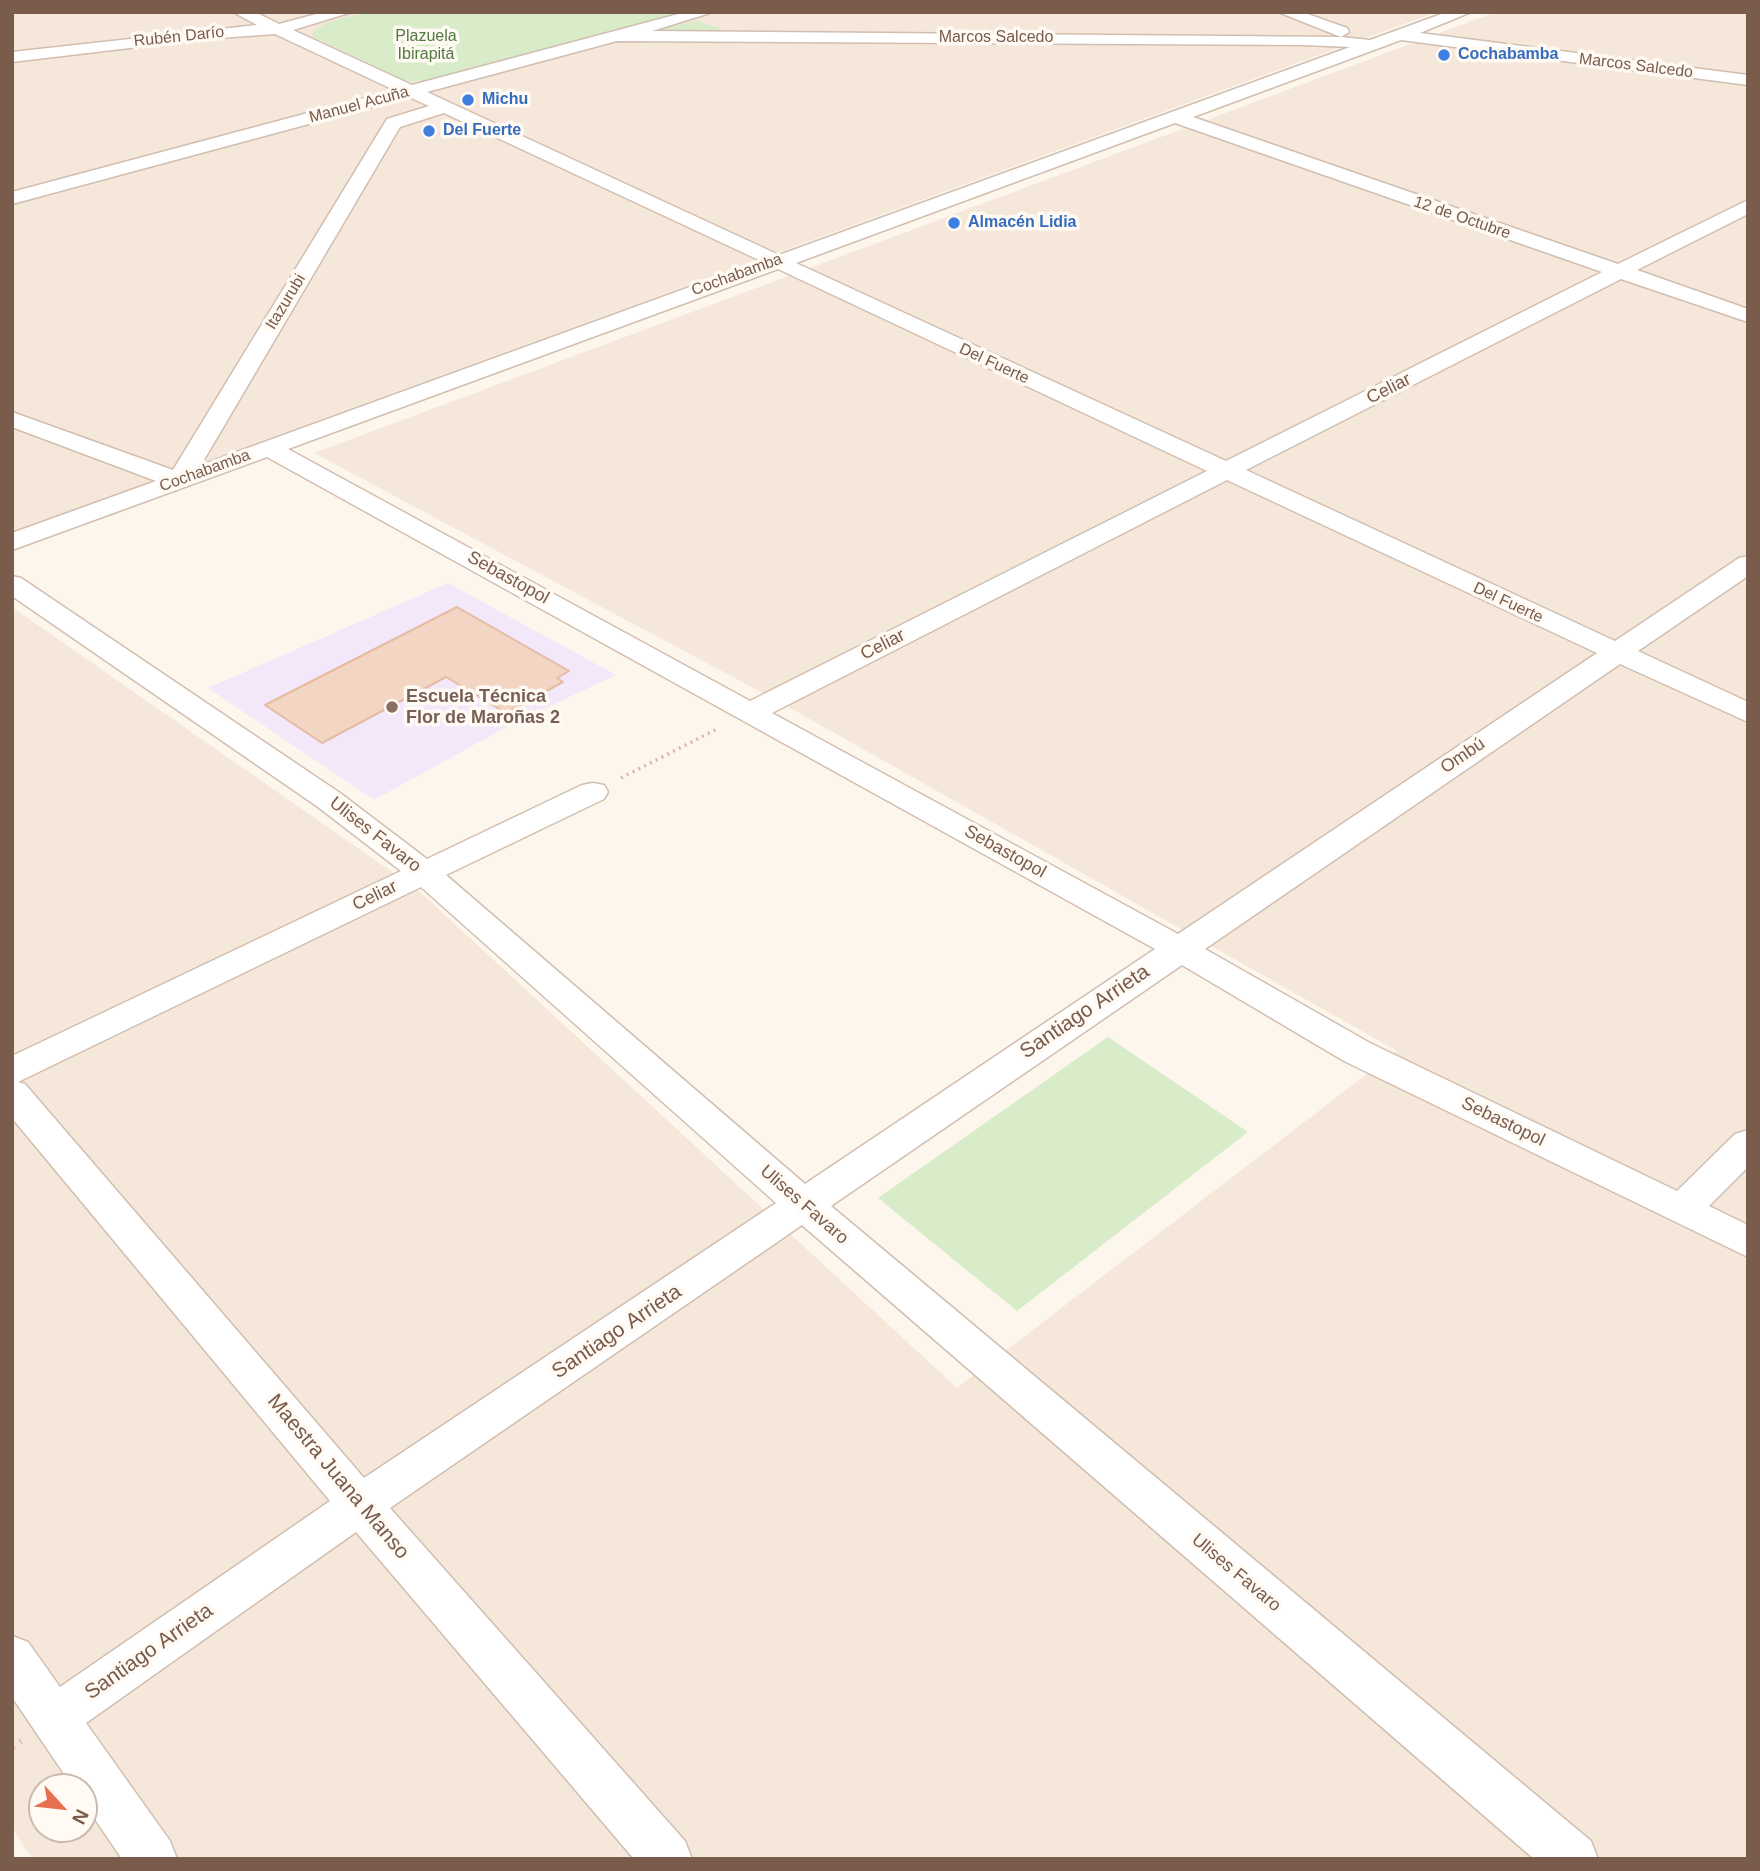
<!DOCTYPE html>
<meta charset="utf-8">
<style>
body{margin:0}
#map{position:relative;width:1760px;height:1871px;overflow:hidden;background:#fdf6ec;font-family:Helvetica,sans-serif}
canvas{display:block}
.frame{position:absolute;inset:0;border:14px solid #7a5c4d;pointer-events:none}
.north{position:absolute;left:28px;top:1773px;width:70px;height:70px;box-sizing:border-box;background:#fffaf3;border:2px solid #cabbb1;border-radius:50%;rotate:117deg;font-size:19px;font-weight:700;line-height:28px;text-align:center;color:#7a5c4d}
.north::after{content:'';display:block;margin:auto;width:24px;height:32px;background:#e76f51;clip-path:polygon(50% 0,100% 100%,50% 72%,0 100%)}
</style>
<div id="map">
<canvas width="1760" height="1871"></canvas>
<div class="frame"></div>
<div class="north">N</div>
</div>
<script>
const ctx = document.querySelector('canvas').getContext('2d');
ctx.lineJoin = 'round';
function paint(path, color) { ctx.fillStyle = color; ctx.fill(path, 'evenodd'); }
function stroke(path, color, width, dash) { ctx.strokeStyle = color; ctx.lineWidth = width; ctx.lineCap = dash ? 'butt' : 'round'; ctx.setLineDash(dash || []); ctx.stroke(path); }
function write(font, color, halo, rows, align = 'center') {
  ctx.font = font + ' Helvetica,sans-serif'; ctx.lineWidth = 7; ctx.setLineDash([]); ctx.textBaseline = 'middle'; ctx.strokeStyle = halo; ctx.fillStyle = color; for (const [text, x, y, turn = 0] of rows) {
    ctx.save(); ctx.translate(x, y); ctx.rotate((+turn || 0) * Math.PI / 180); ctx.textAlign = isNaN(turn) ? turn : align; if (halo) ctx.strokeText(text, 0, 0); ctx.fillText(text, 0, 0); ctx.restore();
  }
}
const residential = new Path2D(`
 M12 12H1437L12 532Z
 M1496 12H1748V1859H33L12 1828V607L418 890 957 1388 1397 1051 785 705 314 453ZM42 1787H84V1829H42Z`);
const education = new Path2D(`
 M448 583 616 675 510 725 374 800 208 688Z`);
const green = new Path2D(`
 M370 12H673L674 15 435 80 406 81 311 36C321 19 352 17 370 12Z
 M697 21 722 29 721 32H661L659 29Z
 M1108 1037 1248 1132 1017 1311 878 1198Z`);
const building = new Path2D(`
 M457 607 569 671 557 678 563 682 506 713 446 677 322 743 265 705Z`);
const pathFar1 = new Path2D(`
 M621 778 719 728`);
const path = new Path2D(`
 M12 1747 21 1741`);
const street = new Path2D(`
 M233 12H255L279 24 324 12H352L293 30 412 85 686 12H713L652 31 1341 37 1278 12H1302L1347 28 1349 32 1341 37 1370 40 1447 12H1471L1420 33 1748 75V85L1401 40 1193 117 1618 264 1748 200V214L1637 270 1748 309V322L1621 279 1246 470 1615 641 1739 558 1748 556V576L1638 651 1748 702V722L1620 664 1205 949 1370 1043 1677 1191 1735 1134 1748 1130V1167L1709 1206 1748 1225V1257L1344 1061 1182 965 831 1206 1591 1841 1598 1859H1534L802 1225 390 1508 685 1841 692 1859H634L356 1532 86 1723 170 1841 177 1859H122L84 1803V1787H73L12 1697V1636L28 1642 60 1687 330 1501 12 1118V1056L401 871 318 807 12 596V576L21 578 340 793 427 859 582 785 593 783 604 785 608 792 604 799 446 875 805 1184 1155 949 267 457 12 550V533L156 481 12 427V412L173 470 387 119 429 106 409 97 12 204V192L394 90 275 34 205 39 12 62V52L257 25ZM617 41 1304 45 1350 47 779 255 427 92ZM444 113 761 261 201 465 400 127ZM1175 123 1602 272 1226 461 796 263ZM778 269 1207 471 750 701 288 449ZM1227 480 1597 653 1178 934 772 713ZM421 887 776 1203 364 1478 25 1084 18 1082Z`);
const markers = [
 [1444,55,7,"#3f7fe0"],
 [468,100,7,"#3f7fe0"],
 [429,131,7,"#3f7fe0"],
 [954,223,7,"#3f7fe0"],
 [392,707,7,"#8d6e63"]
];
const farStreetnames = [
 ["Rubén Darío",179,37,-6],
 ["Marcos Salcedo",996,38],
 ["Marcos Salcedo",1636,66,7],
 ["Manuel Acuña",359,105,-15],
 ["12 de Octubre",1462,218,19],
 ["Cochabamba",737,275,-20],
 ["Itazurubi",286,302,-59],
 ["Del Fuerte",994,364,25],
 ["Cochabamba",205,471,-20],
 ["Del Fuerte",1508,603,25]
];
const farParknames = [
 ["Plazuela",426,37],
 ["Ibirapitá",426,55]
];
const farShopnames = [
 ["Cochabamba",1458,55],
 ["Michu",482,100],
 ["Del Fuerte",443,131],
 ["Almacén Lidia",968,223]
];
const streetNames = [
 ["Celiar",1389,389,-27],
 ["Sebastopol",508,578,29],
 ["Celiar",883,645,-27],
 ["Ombú",1463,756,-34],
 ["Ulises Favaro",375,835,38],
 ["Sebastopol",1005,852,29],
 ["Celiar",375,896,-26],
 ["Sebastopol",1503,1122,26],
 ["Ulises Favaro",804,1205,41],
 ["Ulises Favaro",1236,1573,40]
];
const educationNames = [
 ["Escuela Técnica",406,697],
 ["Flor de Maroñas 2",406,718]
];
const nearStreetnames = [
 ["Santiago Arrieta",1085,1012,-34],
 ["Santiago Arrieta",617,1332,-34],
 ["Maestra Juana Manso",338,1477,50],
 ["Santiago Arrieta",149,1652,-35]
];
paint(residential, '#f5e8da');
paint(education, '#f3e8fa');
paint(green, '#d8ecc9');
paint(building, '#f3d5c3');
stroke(building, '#e6bba3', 2);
stroke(street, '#d1beb0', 3);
stroke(pathFar1, '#d9b8a5', 3.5, [2, 4.5]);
stroke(path, '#d9b8a5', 6, [2.5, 7]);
paint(street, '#fff');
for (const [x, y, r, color] of markers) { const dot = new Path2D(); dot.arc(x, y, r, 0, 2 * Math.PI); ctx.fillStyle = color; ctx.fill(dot); stroke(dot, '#fffaf3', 2.5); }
write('16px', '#7a5c4d', '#fffaf3', farStreetnames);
write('16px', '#537a41', '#fffaf3', farParknames);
write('bold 16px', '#366cbe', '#fffaf3', farShopnames, 'left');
write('18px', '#7a5c4d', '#fffaf3', streetNames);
write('bold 18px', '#785e54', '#fffaf3', educationNames, 'left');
write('21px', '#7a5c4d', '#fffaf3', nearStreetnames);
</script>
